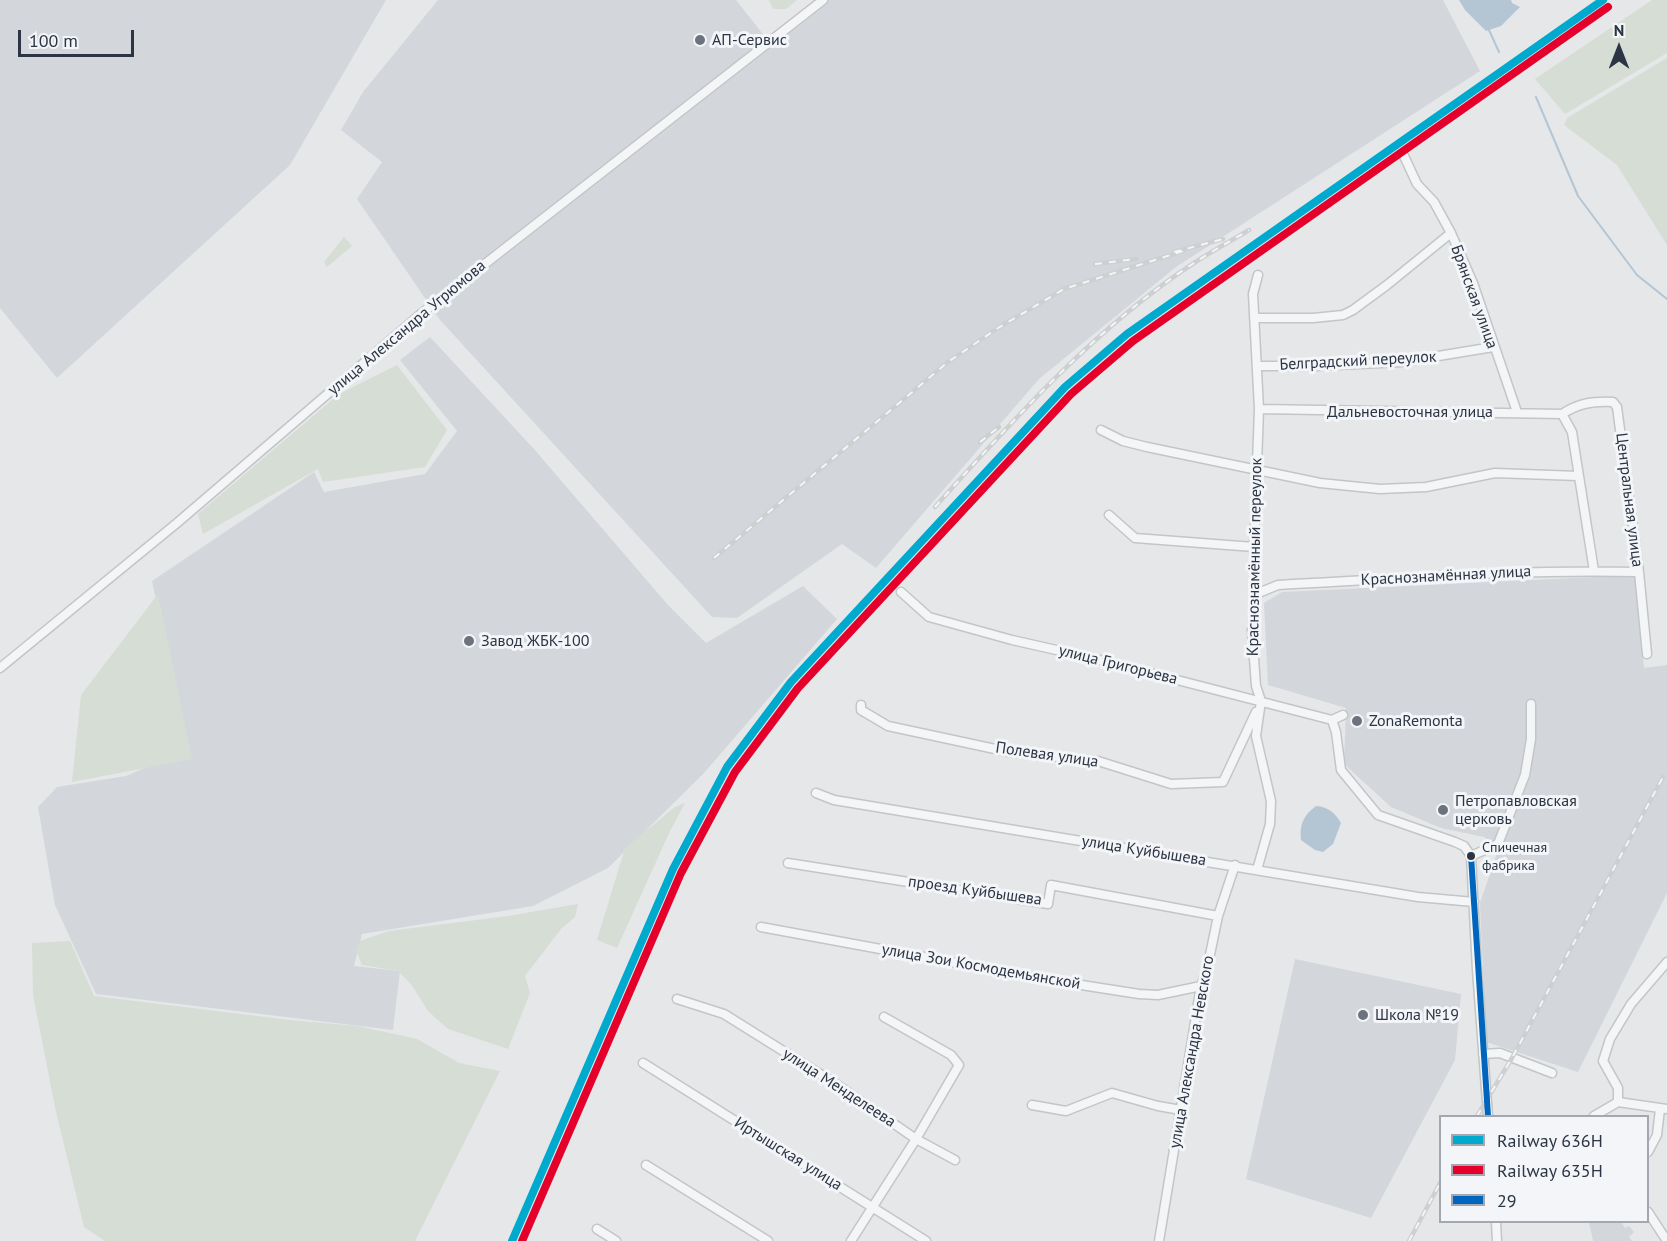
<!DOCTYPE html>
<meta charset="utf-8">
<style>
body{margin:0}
#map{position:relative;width:1667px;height:1241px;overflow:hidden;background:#e5e7e9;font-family:"PT Sans",sans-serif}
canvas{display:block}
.legend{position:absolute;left:1439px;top:1115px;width:210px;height:108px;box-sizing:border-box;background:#f3f5f8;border:2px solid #a3a8b0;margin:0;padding:8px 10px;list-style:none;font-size:18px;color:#2b3543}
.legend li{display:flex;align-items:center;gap:12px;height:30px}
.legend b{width:30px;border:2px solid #a3a8b0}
.north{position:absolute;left:1589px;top:18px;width:60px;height:60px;-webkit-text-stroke:4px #f3f5f8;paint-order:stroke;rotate:0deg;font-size:16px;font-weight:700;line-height:24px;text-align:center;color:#2b3543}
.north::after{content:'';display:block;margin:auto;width:21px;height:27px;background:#2b3543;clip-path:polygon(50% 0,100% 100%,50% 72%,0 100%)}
.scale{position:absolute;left:18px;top:30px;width:116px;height:27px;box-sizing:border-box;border:3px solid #2b3543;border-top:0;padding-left:8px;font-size:18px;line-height:21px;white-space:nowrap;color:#2b3543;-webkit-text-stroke:4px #f3f5f8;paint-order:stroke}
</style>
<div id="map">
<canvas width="1667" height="1241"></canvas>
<ul class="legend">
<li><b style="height:8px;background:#00a9ce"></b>Railway 636Н</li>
<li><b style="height:8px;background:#e4002b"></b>Railway 635Н</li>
<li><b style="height:8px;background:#0065bd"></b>29</li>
</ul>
<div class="north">N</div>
<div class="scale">100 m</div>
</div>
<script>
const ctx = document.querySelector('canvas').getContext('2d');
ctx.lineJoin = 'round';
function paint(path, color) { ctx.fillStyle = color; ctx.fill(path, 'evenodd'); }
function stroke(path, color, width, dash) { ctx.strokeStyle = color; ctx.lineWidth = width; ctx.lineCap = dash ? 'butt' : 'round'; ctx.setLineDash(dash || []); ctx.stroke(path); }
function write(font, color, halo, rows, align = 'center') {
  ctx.font = font + ' "PT Sans",sans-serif'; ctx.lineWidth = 6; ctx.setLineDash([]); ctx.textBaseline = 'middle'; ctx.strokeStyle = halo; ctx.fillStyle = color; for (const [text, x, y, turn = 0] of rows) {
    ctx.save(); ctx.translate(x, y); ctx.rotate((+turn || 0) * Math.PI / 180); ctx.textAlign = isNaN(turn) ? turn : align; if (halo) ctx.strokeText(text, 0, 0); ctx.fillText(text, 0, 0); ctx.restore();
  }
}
const built = new Path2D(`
 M0 0H386L290 165 57 378 0 308Z
 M438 0H736L766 38 782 32 824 0H1443L1480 71 1176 267 1039 379 876 568 842 544 737 618 712 617 440 320 357 199 382 162 341 130 363 92Z
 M430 337 534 449 668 605 706 643 803 586 837 619 704 773 608 868 533 906 362 934 354 966 400 971 393 1030 96 994 55 905 38 807 57 787 126 776 188 749 152 581 314 472 324 492 425 474 457 431 400 360Z
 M1636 575 1644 668 1667 665V893L1578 1072 1486 1042 1480 903 1499 847 1484 837 1441 828 1391 807 1344 764 1346 708 1268 685 1264 603 1282 592Z
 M1295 959 1461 994 1455 1060 1371 1218 1246 1179Z
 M1589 1222H1621L1625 1228 1629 1226 1634 1232 1629 1237 1632 1241H1593Z`);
const green = new Path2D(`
 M769 0H797L786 9H773Z
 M1652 0H1667V53L1565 114 1535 79Z
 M1667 58V245L1617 165 1564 125 1567 118Z
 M344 237 352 246 327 267 324 262Z
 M397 365 447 430 425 467 323 482 318 469 203 534 198 514 339 394Z
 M158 594 192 759 72 782 81 695Z
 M685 803 670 831 617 948 597 940 625 848 675 807Z
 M578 904 575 917 561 929 525 976 530 993 508 1049 448 1029 428 1011 411 984 398 971 362 965 356 950 360 941 389 931 508 916Z
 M70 941 94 996 290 1020 357 1026 417 1039 459 1063 500 1071 415 1241H105L84 1227 56 1112 33 995 32 943Z`);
const water = new Path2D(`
 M1459 0H1511L1512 3 1520 7 1501 26 1486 31 1465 10Z
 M1316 806C1329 807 1335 813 1341 823L1333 844 1323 852 1315 850 1301 840C1299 824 1304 815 1316 806Z`);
const stream = new Path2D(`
 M1489 30 1499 52
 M1536 97 1578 196 1637 275 1667 299`);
const minor = new Path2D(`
 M1404 156 1417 184 1434 202 1451 233 1473 283 1517 412
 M1254 318H1313L1343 315 1353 310 1387 285 1451 233
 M1258 366H1315L1402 362 1493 347
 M1259 409 1562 414
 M1562 414C1579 403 1593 401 1613 402L1617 407 1639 572 1647 654
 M1562 414 1572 432 1594 571
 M1101 430 1123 441 1147 447 1320 483 1380 489 1426 487 1495 473 1578 476
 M1109 515 1135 538 1254 547
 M901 592 929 617 1012 640 1092 658 1332 720 1343 715
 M1256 594 1278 585C1398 579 1518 569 1639 572
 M0 668 177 523 422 313 823 0
 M861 705V710L888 726 1009 752 1098 761 1171 784 1223 782 1256 712
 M1332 720 1336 732 1341 770 1378 815 1455 842 1464 846 1471 856
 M816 793 834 800 1418 897 1474 902
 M1471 856 1477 970 1488 1116
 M1471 856 1498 844 1525 775 1531 739V704
 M788 863 1048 904 1051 885 1218 916
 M1257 870 1270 824 1271 801 1256 736 1261 701 1256 686 1252 631 1256 594 1254 547 1259 409 1253 294 1258 275
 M761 927 1043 979 1139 994 1158 995 1201 986
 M677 999 724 1014 836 1084 916 1139 955 1160
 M1483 1054 1500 1053 1552 1073
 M643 1063 926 1241
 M1618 1102V1088L1603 1061 1610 1039 1631 1004 1667 962
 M1032 1105 1066 1111 1112 1093 1158 1106 1181 1110
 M1594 1116 1618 1102 1667 1109
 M1648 1152 1657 1135 1660 1109
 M646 1165 768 1241
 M1648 1212 1667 1241
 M1496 1222 1497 1241
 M597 1229 616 1241
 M851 1241 916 1139 959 1065 951 1055 884 1017
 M1159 1241 1201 986 1207 969 1218 916 1235 865`);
const rail = new Path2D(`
 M1174 252 1223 239
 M1095 264 1136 259
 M980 442 999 427
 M935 507C1013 420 1096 327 1194 263 1212 251 1231 241 1249 230
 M714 558 948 362 998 328 1064 289 1183 251
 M1477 1116 1512 1058 1663 777
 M1409 1241 1440 1183`);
const bus1 = new Path2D(`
 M1471 856 1488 1116`);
const rail1 = new Path2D(`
 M512 1241 673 869 727 767 791 682 1065 387 1127 334 1603 0`);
const rail2 = new Path2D(`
 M522 1241 681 873 735 772 798 688 1071 394 1133 341 1608 7`);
const markers = [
 [700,40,6,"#6c737d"],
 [469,641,6,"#6c737d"],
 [1357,721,6,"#6c737d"],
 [1443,810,6,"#6c737d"],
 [1471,856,5,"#2b3543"],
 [1363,1015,6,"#6c737d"]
];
const busNames = [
 ["Спичечная",1482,848],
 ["фабрика",1482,866]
];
const poiNames = [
 ["АП-Сервис",712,40],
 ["Завод ЖБК-100",481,641],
 ["ZonaRemonta",1369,721],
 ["Петропавловская",1455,801],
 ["церковь",1455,819],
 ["Школа №19",1375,1015]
];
const streetNames = [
 ["Брянская улица",1474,297,70],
 ["улица Александра Угрюмова",407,328,-40],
 ["Белградский переулок",1358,361,-3],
 ["Дальневосточная улица",1410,412],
 ["Центральная улица",1629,500,83],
 ["Краснознамённый переулок",1255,557,-89],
 ["Краснознамённая улица",1446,576,-3],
 ["улица Григорьева",1118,665,14],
 ["Полевая улица",1047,755,8],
 ["улица Куйбышева",1144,851,9],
 ["проезд Куйбышева",975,891,8],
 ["улица Зои Космодемьянской",981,967,10],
 ["улица Александра Невского",1192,1052,-80],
 ["улица Менделеева",839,1088,33],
 ["Иртышская улица",788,1154,32]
];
paint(built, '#d3d7dc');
paint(green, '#d6ddd5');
paint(water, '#b4c5d3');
stroke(stream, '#b4c5d3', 2);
stroke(minor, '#c3c5c7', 11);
stroke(minor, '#f4f5f6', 8);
stroke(rail, '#cecfd1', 4.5);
stroke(rail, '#f3f5f8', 2, [7]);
stroke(bus1, '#0065bd', 6);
stroke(rail1, '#00a9ce', 8);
stroke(rail2, '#e4002b', 8);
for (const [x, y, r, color] of markers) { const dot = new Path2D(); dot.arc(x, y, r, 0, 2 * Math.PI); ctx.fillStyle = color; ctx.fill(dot); stroke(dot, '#f3f5f8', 2); }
write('14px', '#2b3543', '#f3f5f8', busNames, 'left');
write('16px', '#2b3543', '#f3f5f8', poiNames, 'left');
write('16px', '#2b3543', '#f3f5f8', streetNames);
</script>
